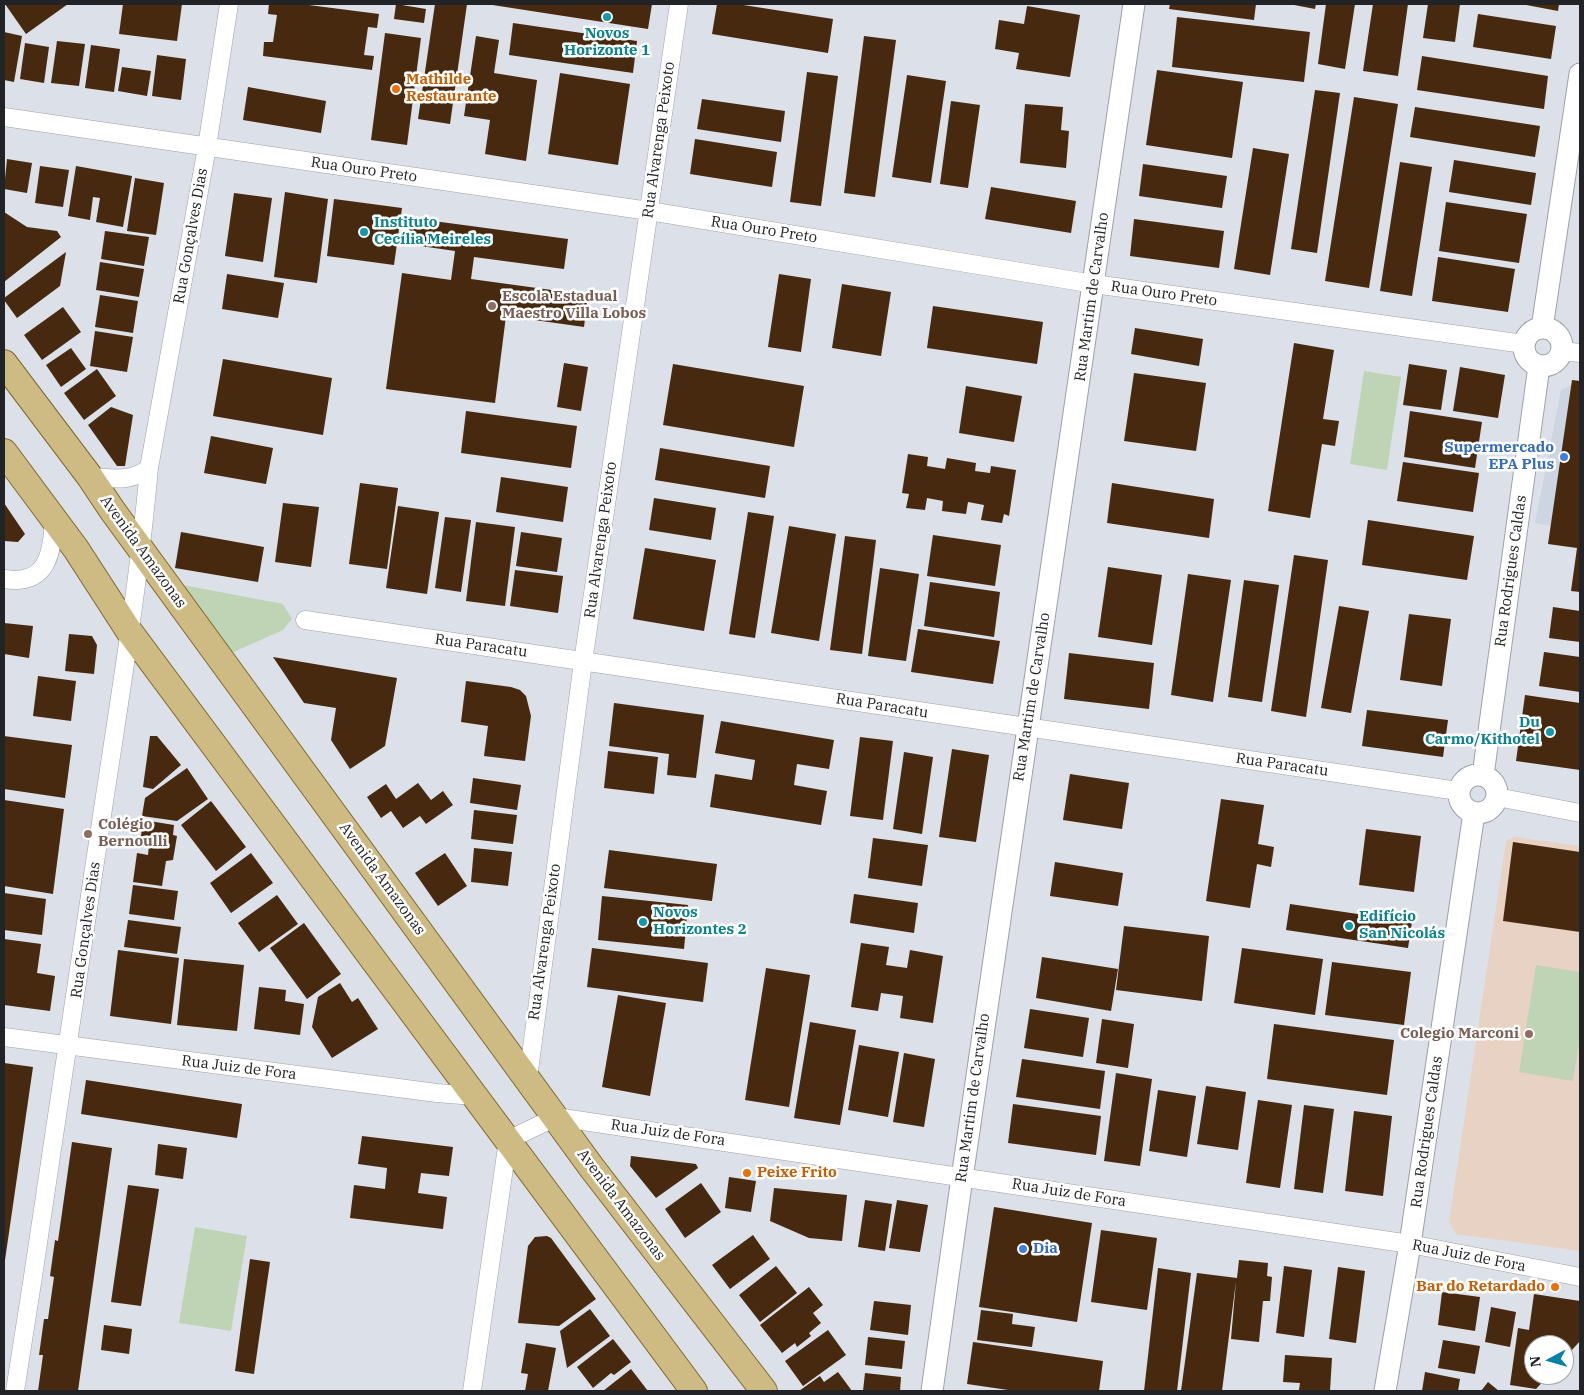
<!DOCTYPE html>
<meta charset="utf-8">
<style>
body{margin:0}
#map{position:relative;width:1584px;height:1395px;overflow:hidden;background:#dce0e8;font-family:"IBM Plex Serif",serif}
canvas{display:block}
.frame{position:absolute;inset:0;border:5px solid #222326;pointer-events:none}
.north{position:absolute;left:1524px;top:1335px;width:50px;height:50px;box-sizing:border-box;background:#fff;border:1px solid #a7a7a8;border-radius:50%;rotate:264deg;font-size:14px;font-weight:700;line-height:20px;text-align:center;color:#222326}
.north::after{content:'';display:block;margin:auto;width:18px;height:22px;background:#0381a6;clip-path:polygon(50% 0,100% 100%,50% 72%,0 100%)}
</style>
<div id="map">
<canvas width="1584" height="1395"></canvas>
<div class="frame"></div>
<div class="north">N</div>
</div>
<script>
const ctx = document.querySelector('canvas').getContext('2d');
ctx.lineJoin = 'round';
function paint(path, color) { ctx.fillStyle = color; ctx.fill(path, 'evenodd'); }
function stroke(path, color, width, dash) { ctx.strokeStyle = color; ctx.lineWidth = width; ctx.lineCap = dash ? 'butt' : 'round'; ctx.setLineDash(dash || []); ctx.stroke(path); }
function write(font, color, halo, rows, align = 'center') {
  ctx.font = font + ' "IBM Plex Serif",serif'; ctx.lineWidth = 5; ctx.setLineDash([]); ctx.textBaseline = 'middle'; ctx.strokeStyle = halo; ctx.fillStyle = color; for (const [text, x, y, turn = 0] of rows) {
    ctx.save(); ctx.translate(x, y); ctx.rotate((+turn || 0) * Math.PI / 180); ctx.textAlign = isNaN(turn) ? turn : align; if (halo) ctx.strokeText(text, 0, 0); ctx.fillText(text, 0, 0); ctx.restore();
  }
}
const built = new Path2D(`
 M1580 381V531L1535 523 1561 390Z`);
const education = new Path2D(`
 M1515 837 1580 846V1251L1456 1234 1449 1222 1506 841Z`);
const green = new Path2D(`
 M1364 371 1401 377 1387 470 1350 464Z
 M178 584 283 604 292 619 283 630 229 654Z
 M1536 965 1580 972V1038L1573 1081 1519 1072Z
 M195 1227 247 1236 231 1331 179 1323Z`);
const building = new Path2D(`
 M5 4H68L26 34Z
 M123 4 133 5V4H182L177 41 119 34Z
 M269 4H301L379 14 377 28 368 27 364 55 374 56 372 70 263 56 264 42H273L277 15 268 14Z
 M396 4 426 9 424 23 394 19Z
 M435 4H467L450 124 418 119Z
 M486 4H652L648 29Z
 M717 4H737L833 19 828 53 712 34Z
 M1170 4H1256L1254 20 1169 9Z
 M1289 4H1316L1315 9Z
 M1326 4H1355L1345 69 1318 64Z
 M1373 4H1408L1398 76 1363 71Z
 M1428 4H1460L1455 42 1423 38Z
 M1521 4H1559L1558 11Z
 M1027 6 1080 15 1070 77 1016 69 1019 53 995 49 999 20 1024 24Z
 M1478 14 1556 26 1551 59 1473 47Z
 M1177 17 1310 32 1304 82 1172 67Z
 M513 23 637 41 633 73 509 55Z
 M4 32 22 36 14 82 4 80Z
 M385 33 421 38 407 145 371 140Z
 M476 36 499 40 494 73 537 80 526 161 485 154 490 120 464 116Z
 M864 36 896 40 875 197 844 193Z
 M57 41 85 44 79 86 51 83Z
 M25 43 49 47 44 83 20 79Z
 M91 45 120 49 114 92 85 88Z
 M157 55 186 59 181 100 152 96Z
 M1422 56 1548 76 1544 109 1417 90Z
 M122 67 151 71 147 96 118 91Z
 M1157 70 1243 82 1232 158 1146 145Z
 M807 72 838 76 821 206 790 202Z
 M560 73 630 84 618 165 548 154Z
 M907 75 946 81 931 183 892 177Z
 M248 87 326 101 321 133 243 120Z
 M1315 90 1340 93 1317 253 1291 249Z
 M1354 97 1398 104 1369 288 1325 281Z
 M702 99 785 111 781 142 697 129Z
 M951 101 980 105 968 188 940 184Z
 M1025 104 1063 107 1061 130 1069 131 1066 168 1020 163Z
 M1415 107 1540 126 1535 157 1410 137Z
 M695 139 777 152 772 187 690 174Z
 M1253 148 1289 154 1270 275 1234 269Z
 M7 159 32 163 27 193 4 189Z
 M1454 160 1536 173 1531 205 1449 192Z
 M1400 162 1432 167 1412 296 1380 291Z
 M1143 164 1227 176 1222 208 1139 196Z
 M40 166 69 170 63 207 35 203Z
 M76 166 132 176 123 227 96 222 100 198 93 197 90 220 68 216Z
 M135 178 164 183 156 235 127 231Z
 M991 187 1076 201 1071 233 985 219Z
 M285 192 328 199 317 283 274 277Z
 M234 193 272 198 263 262 225 256Z
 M334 199 402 208 394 265 327 256Z
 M1446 202 1527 214 1519 263 1439 251Z
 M4 212 27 227 57 231 61 237 4 282Z
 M411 218 568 239 564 269 474 257 471 279 588 295 584 327 506 316 495 403 386 389 402 273 451 280 455 251 407 244Z
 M1134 219 1224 231 1219 268 1130 256Z
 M105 231 149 237 144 266 101 259Z
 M66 252 60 286 17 318 4 300V298Z
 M1438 257 1515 269 1508 312 1432 301Z
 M100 262 144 269 139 297 96 290Z
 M227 274 284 283 278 318 222 309Z
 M779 274 811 279 801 352 768 347Z
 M842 284 891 292 881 356 832 348Z
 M100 295 138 301 133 333 95 327Z
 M933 306 1043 322 1037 364 927 348Z
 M63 307 81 332 42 360 24 335Z
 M1135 328 1203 339 1199 366 1131 354Z
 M95 331 133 337 127 372 90 366Z
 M1294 343 1334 350 1323 419 1339 421 1335 446 1322 444 1310 518 1268 511Z
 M71 348 86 369 61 387 46 365Z
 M223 359 332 378 323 435 213 416Z
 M564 363 588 367 581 411 557 407Z
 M673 364 804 386 794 447 663 425Z
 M1409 364 1447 370 1441 410 1403 405Z
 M1460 367 1505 375 1498 418 1453 411Z
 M97 369 116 396 84 420 64 393Z
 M1134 373 1206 383 1196 451 1124 441Z
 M1572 380 1580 381V592L1571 591 1577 548 1548 544Z
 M966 386 1022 396 1014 442 959 433Z
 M111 407 133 415 125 466H117L88 425Z
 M466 411 577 426 571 468 461 453Z
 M1410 411 1482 422 1475 468 1404 457Z
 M211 436 273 448 266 484 204 473Z
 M660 448 770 466 765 498 655 480Z
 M908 454 928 457 927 466 945 469 947 458 976 463 975 471 990 473 991 466 1016 470 1009 516 1004 514 1002 523 981 520 984 505 968 502 966 514 942 511 943 501 927 498 925 510 906 508 909 494 902 493Z
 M1403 462 1479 473 1473 512 1397 501Z
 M501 477 568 487 563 522 496 512Z
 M360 483 398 488 387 569 349 564Z
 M1112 483 1214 499 1209 538 1107 523Z
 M654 498 716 508 711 540 649 530Z
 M4 503 25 534 18 542 4 541Z
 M283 503 319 507 311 567 275 562Z
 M398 506 439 512 427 594 386 588Z
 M748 512 774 516 755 638 729 634Z
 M445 517 471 520 461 592 435 588Z
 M1368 520 1474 536 1467 580 1362 565Z
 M476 522 515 527 505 606 466 601Z
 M789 526 836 534 819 641 771 633Z
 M181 532 264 547 258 582 175 568Z
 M521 532 562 538 557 572 516 566Z
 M933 535 1001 545 995 586 927 576Z
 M845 536 876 540 862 654 830 650Z
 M645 548 716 560 704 631 633 619Z
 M1294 555 1328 560 1306 717 1271 711Z
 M1108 567 1162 575 1152 645 1098 637Z
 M880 568 919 574 906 661 868 656Z
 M515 570 563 576 558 613 510 606Z
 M1188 574 1231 580 1213 702 1171 695Z
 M1244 580 1279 585 1262 702 1228 697Z
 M930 582 1000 592 994 637 924 626Z
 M1339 606 1369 611 1351 713 1321 708Z
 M1553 607 1580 611V642L1549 638Z
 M1409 614 1451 619 1442 686 1400 680Z
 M4 623 33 626 29 658 4 654Z
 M918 629 1000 641 993 684 911 672Z
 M69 634 92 636 97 645 94 674 65 671Z
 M1544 652 1580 657V692L1539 686Z
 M1069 653 1154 663 1149 709 1064 699Z
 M273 657 397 678 385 746 350 769 331 740 336 708 304 703Z
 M38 676 76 681 71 721 33 716Z
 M466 681 511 687 520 690 526 696 531 716 525 761 484 756 488 726 461 722Z
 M1525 695 1580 703V770L1516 761Z
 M614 703 704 715 696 778 667 775 669 754 609 746Z
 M1367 710 1448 720 1443 757 1362 746Z
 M721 721 834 740 829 769 797 764 794 785 827 791 821 825 710 807 715 774 752 780 755 760 715 753Z
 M4 736 72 745 65 798 4 789Z
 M150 736H157L181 765 153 789 143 787Z
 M860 737 893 741 883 820 850 816Z
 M952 749 989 755 976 842 939 837Z
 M608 751 658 757 654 794 604 788Z
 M904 752 933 757 922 834 893 829Z
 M187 768 208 799 177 821 142 816 145 798Z
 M1070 774 1129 783 1122 829 1063 820Z
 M473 778 521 785 517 810 470 803Z
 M418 783 431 800 443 791 453 805 426 824 420 816 403 828 391 811 381 818 367 797 386 784 396 799Z
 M1221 799 1264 805 1258 844 1274 847 1271 867 1257 864 1250 908 1206 901Z
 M4 800 64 809 53 894 4 886Z
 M211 801 246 847 216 871 181 825Z
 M474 810 517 815 513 844 471 839Z
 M143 820 174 825 173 835 177 836 173 860 166 861 162 886 133 882 137 853 148 855 149 845 140 844Z
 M1366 829 1421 836 1414 892 1359 885Z
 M873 838 928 845 922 886 868 878Z
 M1513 842 1580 852V932L1503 921Z
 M474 848 512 852 508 886 471 882Z
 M609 850 717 864 712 901 604 888Z
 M251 853 273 883 231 913 210 883Z
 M445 853 467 886 438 906 415 873Z
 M1055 862 1123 873 1118 906 1050 896Z
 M133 885 178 891 174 920 129 914Z
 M4 893 46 899 42 935 4 930Z
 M854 894 918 903 914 933 850 923Z
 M277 895 298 924 259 952 238 923Z
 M602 896 688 905 684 949 598 940Z
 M1290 904 1412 922 1408 948 1286 930Z
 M128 920 181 927 177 954 124 947Z
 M304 923 341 974 307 999 270 948Z
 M1124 926 1209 936 1202 1001 1116 990Z
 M4 939 41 944 37 973 55 976 50 1011 4 1005Z
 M861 943 889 947 886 965 907 968 910 950 943 956 933 1023 900 1018 903 996 881 993 878 1011 851 1007Z
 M592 948 708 963 703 1002 587 987Z
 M1242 948 1323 959 1315 1015 1234 1003Z
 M118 950 179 958 171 1024 110 1016Z
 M1042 957 1118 969 1111 1011 1036 998Z
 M184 959 244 965 237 1031 177 1025Z
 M1332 962 1411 972 1404 1025 1325 1015Z
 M766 968 810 975 789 1107 745 1100Z
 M340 983 352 1002 358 998 378 1029 332 1058 312 1027 318 997Z
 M259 987 286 990 285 1001 304 1004 300 1035 254 1029Z
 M618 995 666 1003 650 1096 602 1087Z
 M1030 1009 1089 1018 1083 1057 1024 1048Z
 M1102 1019 1134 1024 1128 1068 1096 1063Z
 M810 1022 856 1030 840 1125 794 1118Z
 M1274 1024 1394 1040 1387 1095 1267 1079Z
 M859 1045 899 1052 888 1117 848 1110Z
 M904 1053 935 1059 924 1127 893 1122Z
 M1022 1059 1105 1071 1100 1109 1016 1097Z
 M4 1063 33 1067 5 1260 4 1259Z
 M1116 1073 1152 1079 1140 1166 1104 1161Z
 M86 1080 242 1104 237 1138 81 1114Z
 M1206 1086 1246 1092 1238 1150 1197 1144Z
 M1158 1090 1196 1096 1187 1157 1149 1151Z
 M1258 1100 1292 1105 1280 1188 1246 1183Z
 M1013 1104 1101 1116 1096 1155 1008 1143Z
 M1304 1105 1334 1109 1323 1193 1294 1189Z
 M1354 1111 1392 1116 1383 1196 1345 1191Z
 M362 1136 453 1147 449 1176 421 1173 418 1193 447 1197 443 1229 350 1218 354 1185 385 1189 387 1168 358 1164Z
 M72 1142 112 1148 78 1391H38L43 1355H39L44 1319H48L54 1277 50 1276 55 1240 58 1241Z
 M158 1144 187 1148 183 1179 155 1175Z
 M631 1156 696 1164 698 1168 656 1198 630 1166Z
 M729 1177 756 1181 751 1212 725 1208Z
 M701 1183 721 1212 685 1238 665 1209Z
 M128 1185 159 1189 141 1306 111 1302Z
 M774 1188 847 1195 842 1241 809 1238 770 1221Z
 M865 1200 892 1204 885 1251 858 1247Z
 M897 1200 928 1205 920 1252 889 1248Z
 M994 1207 1092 1223 1077 1322 979 1307Z
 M1101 1230 1157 1238 1147 1310 1091 1302Z
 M753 1235 770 1259 730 1289 712 1265Z
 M547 1236 551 1238 596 1299 559 1326 518 1323 528 1246 535 1237Z
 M250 1259 270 1262 254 1374 235 1371Z
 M1239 1260 1268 1263 1267 1276 1272 1277 1270 1301H1263L1259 1342 1231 1339 1236 1281 1222 1391H1181L1197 1273 1237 1278Z
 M776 1266 797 1293 760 1322 739 1295Z
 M1284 1266 1312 1270 1304 1337 1276 1333Z
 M1338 1267 1365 1271 1356 1343 1329 1339Z
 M1158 1268 1191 1273 1177 1391H1144Z
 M809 1287 823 1305 813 1313 821 1323 809 1333 811 1336 797 1347 795 1343 782 1353 760 1325Z
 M1442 1292 1480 1297 1475 1331 1438 1325Z
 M1534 1294 1580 1301V1341L1564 1359V1345H1534V1375H1549L1536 1389 1510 1385 1518 1328 1529 1330Z
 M874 1301 911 1305 908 1335 870 1330Z
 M1491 1307 1516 1312 1510 1347 1485 1342Z
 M590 1309 610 1336 567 1368 560 1331Z
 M981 1310 1013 1314 1012 1324 1035 1327 1032 1347 977 1340Z
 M104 1325 132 1329 129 1354 101 1350Z
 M828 1330 846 1355 803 1386 785 1361Z
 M868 1337 905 1341 902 1369 865 1365Z
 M613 1339 631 1362 614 1375 611 1373 593 1388 577 1367Z
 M1443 1340 1480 1346 1475 1374 1438 1368Z
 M973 1342 1103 1361 1099 1391H1015L967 1384Z
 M526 1343 556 1348 548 1391H525L528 1374 521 1373Z
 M1285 1355 1332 1358 1330 1391 1299 1390 1300 1383 1283 1382Z
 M631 1369 648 1391H603Z
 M838 1372 852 1391H799L820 1376 824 1382Z
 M1425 1372 1460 1379 1458 1391H1422Z
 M865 1373 901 1377 900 1391H863Z
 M1488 1382 1499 1391H1481Z`);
const minor = new Path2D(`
 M4 117 649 211 1094 284 1524 344
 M1562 351 1580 353
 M90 477C113 478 130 483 149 468
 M4 579C47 586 52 554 54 521
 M305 620 1458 791
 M1497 797 1580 813
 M4 1037 437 1093 474 1096
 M528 1078 583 662 679 4
 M15 1391C46 1195 76 999 104 802 121 691 139 580 149 468L207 147 229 4
 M472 1391 508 1140 556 1117 1410 1244 1580 1277`);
const tertiary = new Path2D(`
 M1524 347a19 19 0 1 1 38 0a19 19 0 1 1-38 0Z
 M1542 328 1580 74
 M1459 794a19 19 0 1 1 38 0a19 19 0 1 1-38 0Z
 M1483 775 1539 366
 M932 1391C996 928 1068 466 1134 4
 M1385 1391 1410 1244 1474 813`);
const primary = new Path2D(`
 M4 363 90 477 112 510 592 1168 764 1391
 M4 452 76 549 129 631 694 1391`);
const markers = [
 [607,17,5,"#0f9aa8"],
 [396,89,5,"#e8710a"],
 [364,232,5,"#0f9aa8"],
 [492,306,5,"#8d6e63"],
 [1564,457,5,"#3f7fe0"],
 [1550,732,5,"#0f9aa8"],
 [88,834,5,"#8d6e63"],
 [643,922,5,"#0f9aa8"],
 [1349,926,5,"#0f9aa8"],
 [1529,1034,5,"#8d6e63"],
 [747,1173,5,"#e8710a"],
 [1023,1249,5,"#3f7fe0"],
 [1555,1287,5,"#e8710a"]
];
const cultureNames = [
 ["Novos",607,34,"center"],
 ["Horizonte 1",607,51,"center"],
 ["Instituto",374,223],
 ["Cecília Meireles",374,240],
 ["Du",1540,723,"right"],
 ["Carmo/Kithotel",1540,740,"right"],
 ["Novos",653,913],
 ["Horizontes 2",653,930],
 ["Edifício",1359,917],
 ["San Nicolás",1359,934]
];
const foodNames = [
 ["Mathilde",406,80],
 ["Restaurante",406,97],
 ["Peixe Frito",757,1173],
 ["Bar do Retardado",1545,1287,"right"]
];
const streetNames = [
 ["Rua Alvarenga Peixoto",659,140,-82],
 ["Rua Ouro Preto",364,170,8],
 ["Rua Ouro Preto",764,230,9],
 ["Rua Gonçalves Dias",191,236,-80],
 ["Rua Ouro Preto",1164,294,8],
 ["Rua Martim de Carvalho",1092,297,-82],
 ["Rua Alvarenga Peixoto",601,540,-82],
 ["Avenida Amazonas",143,552,54],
 ["Rua Rodrigues Caldas",1511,571,-82],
 ["Rua Paracatu",481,646,8],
 ["Rua Martim de Carvalho",1032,697,-81],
 ["Rua Paracatu",882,706,9],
 ["Rua Paracatu",1282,765,8],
 ["Avenida Amazonas",382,879,54],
 ["Rua Gonçalves Dias",86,930,-82],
 ["Rua Alvarenga Peixoto",545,942,-82],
 ["Rua Juiz de Fora",239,1068,7],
 ["Rua Martim de Carvalho",973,1098,-82],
 ["Rua Rodrigues Caldas",1427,1132,-82],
 ["Rua Juiz de Fora",668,1133,8],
 ["Rua Juiz de Fora",1069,1193,9],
 ["Avenida Amazonas",621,1205,53],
 ["Rua Juiz de Fora",1469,1256,11]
];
const educationNames = [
 ["Escola Estadual",502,297],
 ["Maestro Villa Lobos",502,314],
 ["Colégio",98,825],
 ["Bernoulli",98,842],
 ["Colegio Marconi",1519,1034,"right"]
];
const shopNames = [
 ["Supermercado",1554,448],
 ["EPA Plus",1554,465],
 ["Dia",1033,1249,"left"]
];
paint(built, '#cdd5e2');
paint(education, '#e7d2c4');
paint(green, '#bfd4b5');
paint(building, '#46290e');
stroke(minor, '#9da1a7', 19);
stroke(tertiary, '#9da1a7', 23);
stroke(primary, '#7d682c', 28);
stroke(minor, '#fff', 18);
stroke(tertiary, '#fff', 21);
stroke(primary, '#cebb83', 26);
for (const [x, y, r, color] of markers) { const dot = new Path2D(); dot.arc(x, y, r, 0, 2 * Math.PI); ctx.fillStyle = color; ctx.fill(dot); stroke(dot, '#fff', 2); }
write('bold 15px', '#0d838f', '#fff', cultureNames, 'left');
write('bold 15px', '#c56008', '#fff', foodNames, 'left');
write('15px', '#222326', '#fff', streetNames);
write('bold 15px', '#785e54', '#fff', educationNames, 'left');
write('bold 15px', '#366cbe', '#fff', shopNames, 'right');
</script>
